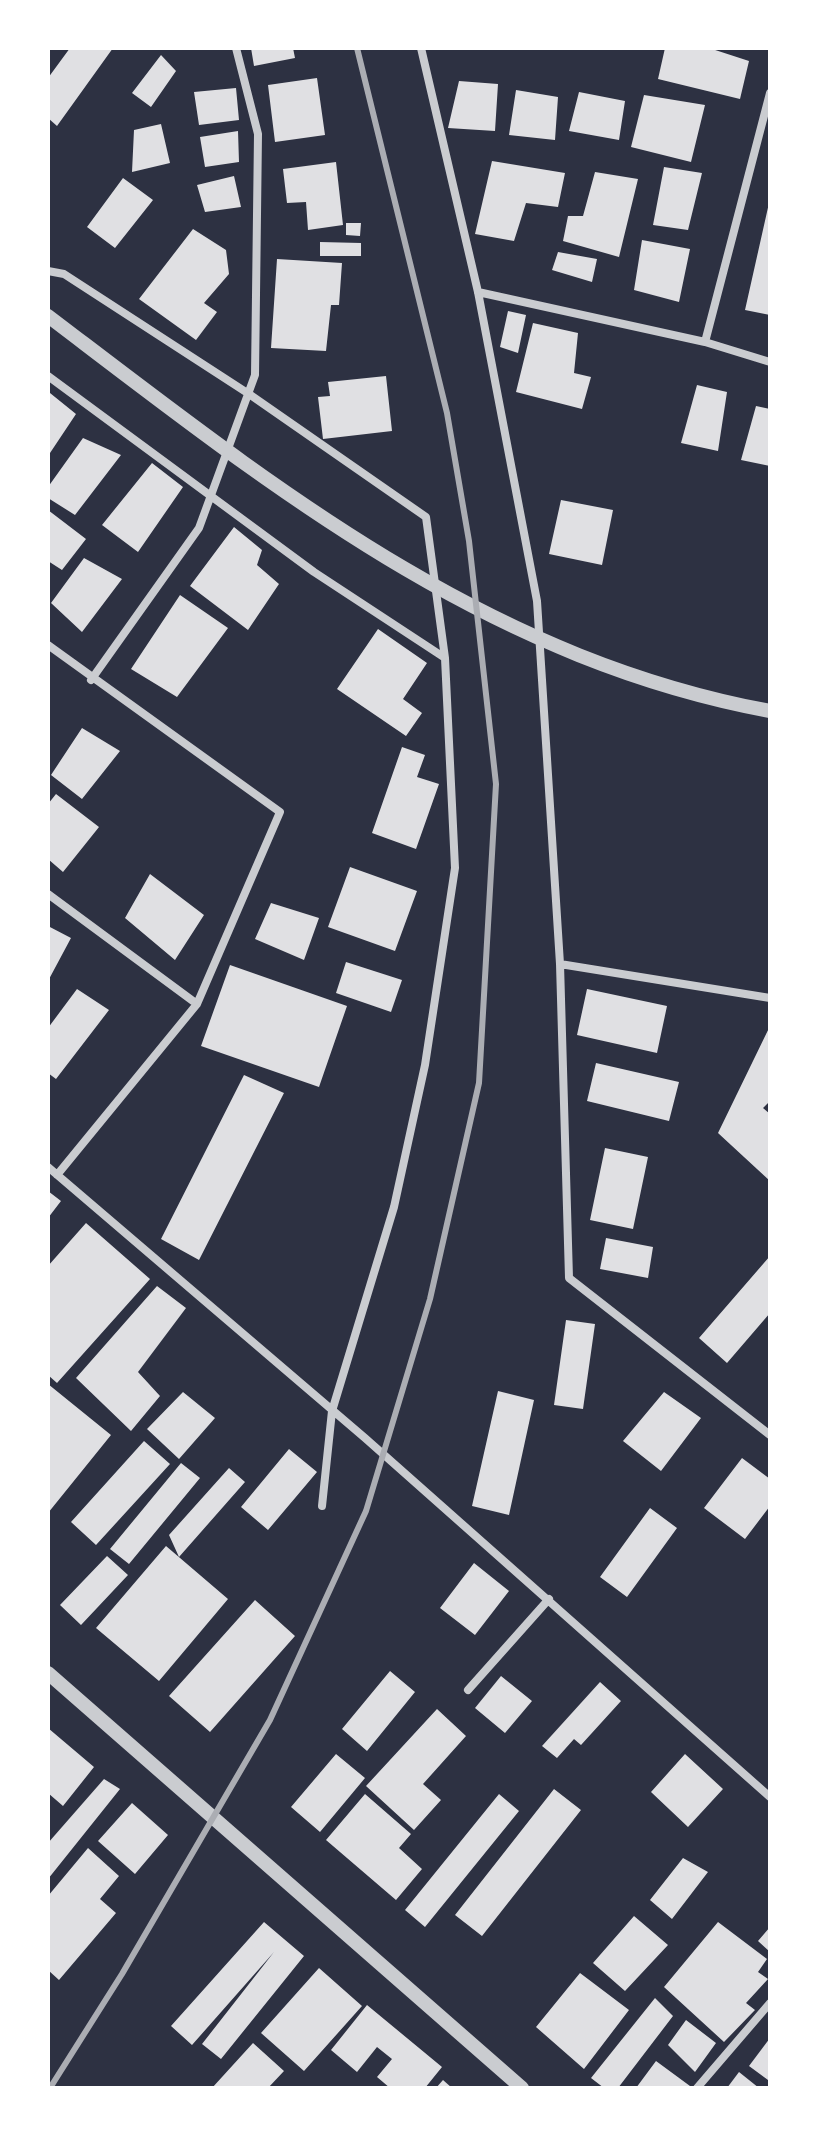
<!DOCTYPE html>
<style>
body{margin:0}
#map{position:relative;width:818px;height:2136px;overflow:hidden;background:#2d3142;font-family:"Noto Sans",sans-serif}
canvas{display:block}
.frame{position:absolute;inset:0;border:50px solid #fff;pointer-events:none}
</style>
<div id="map">
<canvas width="818" height="2136"></canvas>
<div class="frame"></div>
</div>
<script>
const ctx = document.querySelector('canvas').getContext('2d');
ctx.lineJoin = 'round';
function paint(path, color) { ctx.fillStyle = color; ctx.fill(path, 'evenodd'); }
function stroke(path, color, width, dash) { ctx.strokeStyle = color; ctx.lineWidth = width; ctx.lineCap = dash ? 'butt' : 'round'; ctx.setLineDash(dash || []); ctx.stroke(path); }
const building = new Path2D(`
 M70 48H113L57 126 48 118V78Z
 M251 48H293L295 58 254 66Z
 M665 48H709L749 61 740 99 658 79Z
 M161 55 176 71 151 107 132 93Z
 M317 78 325 135 275 142 268 85Z
 M459 81 498 84 495 131 448 128Z
 M236 88 239 120 199 125 194 92Z
 M516 90 558 97 555 140 509 135Z
 M579 92 625 101 619 140 569 131Z
 M644 95 705 105 691 162 631 147Z
 M161 124 170 163 132 172 134 130Z
 M238 131 239 162 205 167 200 137Z
 M492 161 565 173 558 207 526 203 514 241 475 234Z
 M336 162 343 225 308 230 306 202 287 203 283 169Z
 M664 167 702 173 688 230 653 225Z
 M595 172 638 179 619 257 563 241 568 216H583Z
 M234 176 241 207 205 212 197 185Z
 M123 178 153 200 115 248 87 227Z
 M769 203H770V315L745 310Z
 M346 223H361L360 236 346 235Z
 M193 229 226 250 229 274 204 303 217 312 196 340 139 299Z
 M642 240 690 249 679 302 634 290Z
 M320 242 361 243V256H320Z
 M558 252 597 259 592 282 552 270Z
 M277 259 342 263 339 305H331L326 351 271 348Z
 M508 311 526 315 518 353 500 347Z
 M533 323 578 333 574 373 591 377 582 409 516 392Z
 M386 376 392 431 323 439 318 397 330 396 328 382Z
 M697 385 727 392 718 451 681 443Z
 M50 393 76 414 48 456V396Z
 M756 406 770 409V466L741 460Z
 M83 438 121 455 75 515 48 498V487Z
 M152 463 183 487 138 552 102 525Z
 M561 500 613 510 602 565 549 554Z
 M48 510 86 539 62 570 48 561Z
 M234 527 262 550 257 565 279 584 248 630 190 586Z
 M84 558 122 579 82 632 51 603Z
 M180 595 228 628 177 697 131 669Z
 M378 629 427 663 403 699 422 713 406 736 337 689Z
 M82 728 120 751 82 799 51 775Z
 M402 747 425 755 417 777 439 784 416 849 372 833Z
 M56 794 99 827 63 872 48 859V804Z
 M350 867 417 891 395 951 328 927Z
 M150 874 204 915 175 960 125 918Z
 M271 903 319 918 304 960 255 939Z
 M48 926 71 938 48 981Z
 M346 962 402 980 391 1012 336 993Z
 M230 965 347 1006 319 1087 201 1046Z
 M77 989 109 1010 56 1079 48 1073V1028Z
 M587 989 667 1006 657 1053 577 1035Z
 M770 1026V1101L763 1108 770 1114V1181L718 1133Z
 M596 1063 679 1082 669 1121 587 1101Z
 M244 1075 284 1093 199 1260 161 1239Z
 M605 1148 648 1157 633 1229 590 1220Z
 M48 1191 61 1201 48 1218Z
 M86 1223 150 1279 57 1383 48 1375V1266Z
 M606 1238 653 1247 648 1278 600 1269Z
 M770 1256V1313L727 1363 699 1338Z
 M157 1286 186 1308 138 1372 160 1396 131 1431 76 1378Z
 M566 1320 595 1324 583 1409 554 1405Z
 M48 1384 111 1435 48 1513Z
 M498 1391 534 1400 509 1515 472 1506Z
 M183 1392 215 1418 179 1459 147 1429Z
 M664 1392 701 1418 661 1471 623 1441Z
 M144 1441 170 1464 96 1545 71 1522Z
 M289 1449 317 1472 268 1530 241 1507Z
 M742 1458 770 1479V1506L745 1539 704 1508Z
 M181 1463 200 1478 129 1564 110 1549Z
 M229 1468 245 1482 179 1557 169 1535Z
 M650 1508 677 1528 627 1597 600 1577Z
 M166 1546 228 1599 159 1681 96 1628Z
 M107 1556 128 1575 81 1625 60 1605Z
 M474 1563 509 1591 475 1635 440 1608Z
 M255 1600 295 1636 210 1732 169 1696Z
 M390 1671 415 1692 367 1751 342 1729Z
 M501 1676 532 1701 505 1733 475 1708Z
 M600 1682 621 1701 581 1745 574 1739 557 1758 542 1746Z
 M437 1709 466 1736 423 1784 441 1800 414 1830 366 1786Z
 M48 1728 94 1767 63 1806 48 1793Z
 M336 1754 365 1778 320 1832 291 1807Z
 M685 1754 723 1789 688 1827 651 1792Z
 M104 1779 120 1789 48 1879V1843Z
 M554 1789 581 1810 482 1936 455 1915Z
 M365 1794 411 1834 399 1848 422 1869 396 1900 326 1840Z
 M499 1794 519 1811 425 1927 405 1910Z
 M132 1803 168 1835 135 1874 98 1841Z
 M88 1848 119 1876 100 1899 116 1913 59 1980 48 1970V1896Z
 M683 1858 708 1872 672 1919 650 1900Z
 M634 1916 668 1945 625 1991 593 1963Z
 M264 1922 304 1956 221 2059 202 2044 274 1952 192 2045 171 2026Z
 M718 1922 767 1959 758 1972 768 1979 746 2003 755 2010 724 2042 664 1987Z
 M770 1927V1952L758 1941Z
 M319 1968 362 2006 304 2071 261 2033Z
 M580 1973 629 2010 584 2069 536 2027Z
 M655 1998 673 2016 618 2088H604L591 2078Z
 M367 2005 442 2067 425 2088H390L377 2077 392 2059 377 2047 357 2072 331 2050Z
 M686 2020 716 2043 695 2072 668 2045Z
 M770 2038V2077L768 2080 749 2066Z
 M253 2043 284 2071 268 2088H212Z
 M656 2061 690 2086 636 2088Z
 M739 2072 759 2088H727Z
 M443 2080 452 2088H436Z`);
const minor = new Path2D(`
 M421 48 478 292 537 601 560 964 569 1278 770 1435
 M48 271 64 274 249 394 426 517 445 658 314 572 48 376
 M478 292 705 342 770 362
 M705 342 770 93
 M48 645 280 812 197 1004 57 1175
 M91 680 199 528 255 375 258 134 236 48
 M48 894 197 1004
 M560 964 770 998
 M48 1167 365 1438 770 1797
 M322 1506 332 1411 394 1207 425 1065 455 868 445 658
 M468 1690 549 1599
 M697 2088 770 2003`);
const tertiary = new Path2D(`
 M48 316C273 487 485 658 770 711
 M48 1673 522 2088`);
const rail = new Path2D(`
 M50 2088 122 1974 270 1720 366 1511 430 1299 479 1083 496 784 469 541 447 413 357 48`);
paint(building, '#e0e0e3');
stroke(minor, '#caccd0', 8);
stroke(tertiary, '#caccd0', 14);
stroke(rail, '#abadb3', 6);
</script>
